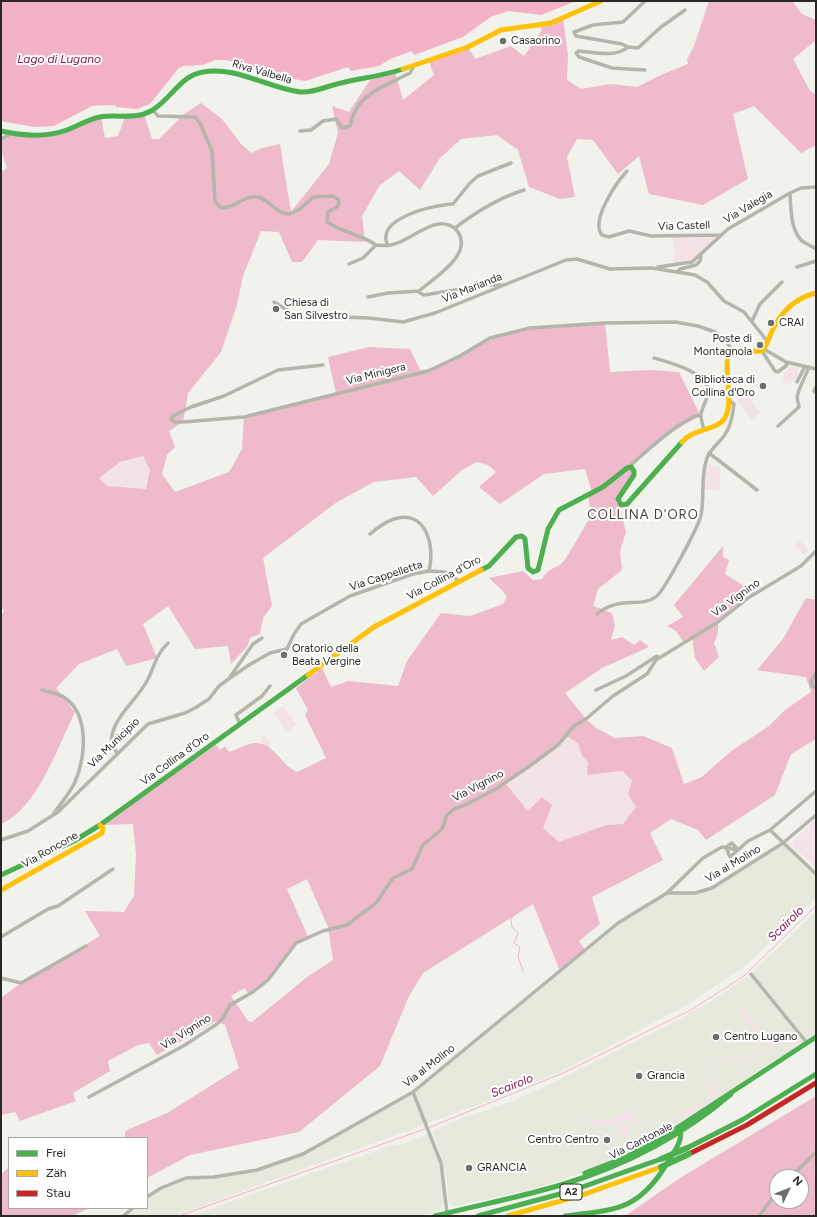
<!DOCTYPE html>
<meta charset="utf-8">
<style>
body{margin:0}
#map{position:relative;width:817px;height:1217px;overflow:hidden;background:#f1f2eb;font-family:Figtree,sans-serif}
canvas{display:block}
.frame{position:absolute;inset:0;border:2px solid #282924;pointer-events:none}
.legend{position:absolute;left:8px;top:1137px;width:140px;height:72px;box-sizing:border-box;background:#fff;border:1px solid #a9a9a7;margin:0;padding:5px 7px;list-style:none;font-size:12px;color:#282924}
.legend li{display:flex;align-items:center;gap:8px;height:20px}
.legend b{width:20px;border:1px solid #a9a9a7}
.north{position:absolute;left:769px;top:1169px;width:40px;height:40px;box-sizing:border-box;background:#fff;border:1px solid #a9a9a7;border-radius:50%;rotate:47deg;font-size:11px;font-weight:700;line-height:16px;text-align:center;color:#282924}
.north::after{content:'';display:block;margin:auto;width:14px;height:18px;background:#6e6f6a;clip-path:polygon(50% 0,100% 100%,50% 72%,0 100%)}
</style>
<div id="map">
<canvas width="817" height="1217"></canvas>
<div class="frame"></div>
<ul class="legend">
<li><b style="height:5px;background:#4caf50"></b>Frei</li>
<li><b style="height:5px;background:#ffc107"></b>Zäh</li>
<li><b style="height:5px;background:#c62828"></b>Stau</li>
</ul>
<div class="north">N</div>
</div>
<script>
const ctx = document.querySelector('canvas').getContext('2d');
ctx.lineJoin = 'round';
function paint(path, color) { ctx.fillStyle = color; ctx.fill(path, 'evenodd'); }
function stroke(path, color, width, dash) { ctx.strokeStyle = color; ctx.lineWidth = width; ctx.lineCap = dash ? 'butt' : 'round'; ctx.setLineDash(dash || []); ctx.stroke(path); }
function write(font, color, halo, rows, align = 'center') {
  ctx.font = font + ' Figtree,sans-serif'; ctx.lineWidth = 4; ctx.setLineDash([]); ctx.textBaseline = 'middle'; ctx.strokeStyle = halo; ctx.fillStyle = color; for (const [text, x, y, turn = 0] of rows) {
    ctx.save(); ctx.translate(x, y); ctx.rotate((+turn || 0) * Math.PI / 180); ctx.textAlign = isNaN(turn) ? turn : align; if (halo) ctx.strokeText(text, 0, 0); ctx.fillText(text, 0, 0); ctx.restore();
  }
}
const built = new Path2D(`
 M783 843 816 874V898L745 966 680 1009 562 1071 502 1096 175 1216H123L133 1208H147V1197L152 1193 186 1178 246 1172 303 1154 413 1092 603 936 651 901 667 893 704 891Z
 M816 910V1037L801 1047 781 1056 691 1116 625 1154 592 1169 537 1188 455 1206 449 1204 447 1179 433 1131 464 1117 500 1106 540 1089 672 1023 705 1005 751 974Z
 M427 1135 430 1136 439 1164 444 1202 441 1210 422 1216H190L396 1144 397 1146Z`);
const green = new Path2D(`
 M715 235 716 239 691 261 673 265 675 253 672 237Z
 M792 366 798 368V376L791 383 784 384 782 379 785 371Z
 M745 392 760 413 752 420 736 398Z
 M143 456 150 470 147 489 107 486 98 478 120 462Z
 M706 463 720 467V491L702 489Z
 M799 540 809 550 804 555 794 545Z
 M283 706 297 725 287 732 273 713Z
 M265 735 272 744 266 748 260 739Z
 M566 736 578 743 582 756 588 762 587 775 623 771 632 781 628 794 636 807 623 824 605 825 559 842 543 828 505 783Z
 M816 819V868L790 844Z
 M740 1007 773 1047 766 1051 767 1045 737 1010Z
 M754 1032 759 1041 755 1045 748 1036Z
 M797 1036 801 1041 799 1044 781 1056 778 1053 781 1054 799 1040 796 1038Z
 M760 1046H763L762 1051 739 1066 736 1062 739 1060 742 1063 758 1051 757 1048Z
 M725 1058 731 1061C724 1061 710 1067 707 1075L719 1094 716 1099 683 1119 680 1114 708 1101 712 1088 705 1076 710 1068Z
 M631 1111 635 1114 644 1132 648 1133 665 1125 666 1128 660 1132 653 1140 628 1153 626 1151 631 1146 634 1148 646 1141 644 1139 646 1138C644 1133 640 1126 636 1124 630 1120 618 1120 613 1125L606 1124 596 1127 580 1115C589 1118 597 1122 608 1120 616 1118 623 1110 631 1111Z
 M619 1125H630L627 1130 629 1136H623L617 1127Z`);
const forest = new Path2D(`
 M709 1H792L802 14 816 20V40L793 59 810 91 816 95V145L801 153 754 106 733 114 748 179 703 205 649 194 639 156 618 174 593 140 577 139 567 157 575 197 560 199 529 187 518 150 497 135 461 139 440 158 420 190 399 171 380 185 362 216 365 242 318 240 302 262H292L279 232 261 231 243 276 237 305 221 352 188 393 183 422 169 431 175 447 167 455 162 474 175 492 229 472 242 449 244 417 336 393 328 357 369 347 410 349 420 370 434 369 479 343 530 328 605 323 610 372 651 370 679 372 700 415 666 436 632 463 634 471 618 502 626 532 620 551 622 570 598 589 593 606 612 613 615 626 611 640 622 637 634 645 640 640 649 647 602 668 565 693 586 719 596 728 615 738 643 736 672 748 684 784 702 777 730 752 769 726 785 710 811 692 806 677 757 670 783 639 806 598 816 600V739L791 754 775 795 706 840 698 830 671 819 650 833 663 860 592 897 600 924 579 941 585 950 560 971 533 904 423 973 409 996 380 1066 299 1132 190 1155 147 1178V1138H125V1131L167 1113 239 1068 225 1025 216 1021 157 1055 149 1043 138 1045 108 1061 110 1071 73 1093 76 1101 20 1121 15 1112 1 1115V998L21 983 100 936 85 911 124 912 134 896 136 854 133 824 100 825 216 745 220 750 225 746 229 752C236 750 248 743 256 743 275 744 281 765 297 772L326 758 305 715 308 710 296 688 322 668 331 687 348 681 398 686 407 661 441 613 470 616 503 604 507 597 503 591 489 578 523 571 533 580 542 579C550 566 555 570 563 562 566 559 589 520 590 517 591 510 588 499 588 492H592L585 469 544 474 500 504 479 487 496 472 488 465 477 462 462 470 433 496 416 477 374 482 337 502 263 558 272 606 263 618 260 634 250 638 247 647 231 664 228 646 195 649 168 606 143 624 157 658 126 666 117 649 79 664 56 688 75 712C58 746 38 808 1 824V618L4 610 1 608V172L7 168 1 150V139L12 133H51L101 116 105 138 118 136 125 117 144 114 152 139H159L184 114 201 103 222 119 241 144 251 153 262 148 280 144 291 212 329 164 338 133 332 106 349 112 370 80 395 72 403 100 434 75 429 61 468 47 475 59 511 46 524 56 542 30 540 25 563 18 568 55 567 80 581 89 611 84 637 87 663 74 688 64 687 60 694 46ZM143 456 150 470 146 489 107 486 99 478 120 462ZM566 736 578 743 582 756 588 762 587 775 623 771 632 781 628 794 636 807 623 824 606 825 559 842 543 828 552 805 542 797 528 811 505 783 558 745ZM307 879 328 927 333 960 307 977 252 1022 248 1021 231 996 245 988 249 995 268 980 296 943 309 939 287 889Z
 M723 546V557L729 560 725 574 755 593 718 622V633L714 643 719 657 704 671 695 658 692 638 684 643 676 631 667 626 683 617 674 605Z
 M816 1096V1216H625L680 1178ZM777 1177H801V1201H777Z
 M9 1167V1208H90L72 1216H1V1175Z`);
const water = new Path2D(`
 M1 1H576L541 15 509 11 492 16 463 37 414 55 412 51 390 59 379 66 351 71 348 67 305 81 289 78 275 73 226 60H215L203 65 183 66 178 69 150 104 137 109 116 107 115 105 92 106 54 126 34 127 1 121Z`);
const stream = new Path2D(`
 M456 665 461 667 481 687 511 705
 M336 707 358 708 361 714 386 734 391 733 407 744 413 759 427 777 433 792 453 815 466 820 482 830 487 839 504 852 518 867V903L511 920 512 927 518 933 514 943 520 947 518 957 523 971
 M515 707 534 711 540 715 564 722
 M594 740 602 742 621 764 627 765 645 760 669 770 676 782C675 789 668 791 672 798 684 816 700 808 710 831
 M428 1128 563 1073 691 1010 744 976 816 906
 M179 1216 425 1129`);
const street = new Path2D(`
 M628 47 638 48 661 27 685 10
 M645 70 612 68 579 57 576 53 579 51C593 52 616 58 628 47L622 44 576 36 574 32 593 25 623 22 645 1
 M153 110 158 116 195 117 200 123 212 151 215 201 221 208C235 209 243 195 257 197 267 198 272 208 281 212 283 213 287 214 290 214L300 209 313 197 333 196 338 199 339 203 337 207 328 212 327 222C342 233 361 234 376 245L363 258 349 264
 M300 131 311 130 323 121 336 119 342 128 350 126C356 94 383 87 410 73L414 66
 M1 139 12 133
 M627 171C616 183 590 221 602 235L609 237 629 231 651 236 721 235
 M790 193C791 208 790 229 802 241 806 244 812 246 816 249
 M455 228C476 212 498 198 524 190
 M387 244C377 217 435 205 453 204L470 183 478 176 511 163
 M376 245C381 245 387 246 391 245 408 242 422 226 439 224 446 223 454 226 458 232 473 255 434 278 419 291L420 293 424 295 487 285H504
 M658 267 692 262 728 229 790 193 801 188 816 187
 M797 267 816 261
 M678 271 680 269 696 265 700 261 701 256
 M368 297 388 293 419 291
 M274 302 300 318 313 316 369 318 403 322 435 313 566 260 577 259 610 269 652 268 695 275 707 282 724 301 744 312 768 342
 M752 321 760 304 782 282
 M762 351 775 371 778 372 787 365 786 362 764 349
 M654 358C668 362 711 373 708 393 704 411 697 409 704 429
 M786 362 816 369
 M323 365 278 370 224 396 191 407 173 416 171 419 175 422H183L244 417 428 371 460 356 490 338 530 328 605 323 675 322 698 326 715 332 726 341 733 352
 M797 382 805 366
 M816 387 814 391 816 393
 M778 426 799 407 797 397 799 390 809 367
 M709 453 757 490
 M631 467 633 463C648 450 681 419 700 415
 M370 534C377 528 385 522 394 519 427 509 435 547 429 571
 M597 614C619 595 641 609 657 596 666 587 698 528 701 515 705 496 700 477 707 458 711 448 718 444 724 436 730 428 733 414 734 404L730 401
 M816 673 811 682 812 686 816 687
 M230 677 253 644 262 638
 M42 690C47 692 52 692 57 694 90 706 87 755 75 782 70 793 61 803 54 813
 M596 690 626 676 657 656
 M240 724 236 715 262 696 270 686
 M117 753 111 743C112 717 135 703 147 681 154 668 156 654 168 643
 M770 830 816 874
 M1 840 28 831 58 812 148 724 185 713 195 708 209 699 219 686 230 678 249 665 270 653 287 649 294 634 301 624 350 596 413 574 429 571 445 572 453 576 459 582
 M732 843 738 850 730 857 726 847Z
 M667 893 703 858 722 847 738 850 748 841 770 830 816 791
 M1 937 48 909 58 906 113 869
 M751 974 807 1043
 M1 978 21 983 86 946
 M413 1092 441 1163 447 1213
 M89 1097 185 1045 217 1024 223 1018 230 1005 253 992 268 980 296 943 323 931 347 925 376 903 393 878 412 869 423 845 442 829 447 815 454 809 465 805 496 789 531 765 558 745 574 726 586 719 613 696 647 674 656 660 718 622 748 598 801 566 816 551
 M791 1177 816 1152
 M147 1197 161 1188 186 1178 214 1177 257 1170 303 1154 413 1092 618 923 667 893H695L712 888 783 843 816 815
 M123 1216 133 1208
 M759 1216 777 1192`);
const fast = new Path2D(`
 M1 131C23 136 45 138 67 130 78 126 88 119 100 117 117 114 135 120 151 111 171 100 179 76 203 72 237 66 267 88 300 92 314 93 327 86 341 83 362 78 382 76 403 69
 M481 570 489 566 516 537 522 536 525 539 528 568 533 572 538 570 548 529 559 510 603 487 627 468 631 467 634 471V475L618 499 621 505 627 504 682 442
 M1 875 74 841 100 825 308 675
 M687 1148 742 1120 816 1074
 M585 1173 624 1158 657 1141 816 1037
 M435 1216C478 1205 522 1197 564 1184 626 1165 682 1136 731 1094
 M478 1216 571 1191 661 1159
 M565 1216C618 1210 641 1209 669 1160 675 1150 683 1141 680 1129`);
const slow = new Path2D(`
 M403 69 468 47 501 30 551 23 601 1
 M682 442C691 431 705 431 717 425 739 414 723 376 728 356L733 352 762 351C767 345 769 338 772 331 781 312 795 298 816 293
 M308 675 374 627 481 570
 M1 890 102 833 103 828 100 825
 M508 1216 585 1194 661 1167`);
const jam = new Path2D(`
 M689 1154 747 1125 816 1083`);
const fastBridge = new Path2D(`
 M661 1159 687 1148
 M661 1167 689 1154`);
const markers = [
 [503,41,4,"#6e6f6a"],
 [276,309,4,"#6e6f6a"],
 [771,323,4,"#6e6f6a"],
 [760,345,4,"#6e6f6a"],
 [763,386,4,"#6e6f6a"],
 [284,655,4,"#6e6f6a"],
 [716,1037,4,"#6e6f6a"],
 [639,1076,4,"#6e6f6a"],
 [607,1140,4,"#6e6f6a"],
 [469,1168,4,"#6e6f6a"]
];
const shields = [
 [571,1192,22]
];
const shieldNames = [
 ["A2",571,1192]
];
const poiNames = [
 ["Casaorino",511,41],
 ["Chiesa di",284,303],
 ["San Silvestro",284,316],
 ["CRAI",779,323],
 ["Poste di",752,339,"right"],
 ["Montagnola",752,352,"right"],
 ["Biblioteca di",755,380,"right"],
 ["Collina d'Oro",755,393,"right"],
 ["Oratorio della",292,649],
 ["Beata Vergine",292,662],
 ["Centro Lugano",724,1037],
 ["Grancia",647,1076],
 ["Centro Centro",599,1140,"right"],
 ["GRANCIA",477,1168]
];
const streetNames = [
 ["Riva Valbella",262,72,16],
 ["Via Valegia",748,207,-31],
 ["Via Castell",684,226,-2],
 ["Via Marianda",472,288,-22],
 ["Via Minigera",376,374,-14],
 ["Via Cappelletta",386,576,-18],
 ["Via Collina d'Oro",444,578,-28],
 ["Via Vignino",736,598,-36],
 ["Via Municipio",114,743,-44],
 ["Via Collina d'Oro",175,759,-36],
 ["Via Vignino",478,786,-28],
 ["Via Roncone",50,850,-30],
 ["Via al Molino",733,864,-31],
 ["Via Vignino",186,1032,-32],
 ["Via al Molino",429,1066,-38],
 ["Via Cantonale",641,1141,-27]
];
const waterNames = [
 ["Lago di Lugano",59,59],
 ["Scairolo",786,924,-44],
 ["Scairolo",512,1086,-22]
];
const quarterNames = [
 ["COLLINA D'ORO",643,515]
];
paint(built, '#e6e9db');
paint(green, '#f3e3e6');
paint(forest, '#eebacc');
paint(water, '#f4b2c9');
stroke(stream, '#f4b2c9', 1);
stroke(street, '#b5b6ab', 3.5);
stroke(fast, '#4caf50', 5);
stroke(slow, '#ffc107', 5);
stroke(jam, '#c62828', 5);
stroke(fastBridge, '#4caf50', 6);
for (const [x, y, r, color] of markers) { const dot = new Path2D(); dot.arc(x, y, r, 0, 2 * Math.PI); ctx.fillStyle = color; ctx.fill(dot); stroke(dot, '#fff', 1.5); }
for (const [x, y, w] of shields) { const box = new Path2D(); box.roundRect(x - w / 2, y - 8, w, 16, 3); ctx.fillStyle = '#fff'; ctx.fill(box); stroke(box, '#282924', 1); }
write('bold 10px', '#282924', null, shieldNames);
write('11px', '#282924', '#fff', poiNames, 'left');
write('11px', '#282924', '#fff', streetNames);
write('italic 12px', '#85154e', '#fff', waterNames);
ctx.letterSpacing = '1px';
write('13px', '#414339', '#fff', quarterNames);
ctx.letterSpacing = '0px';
</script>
